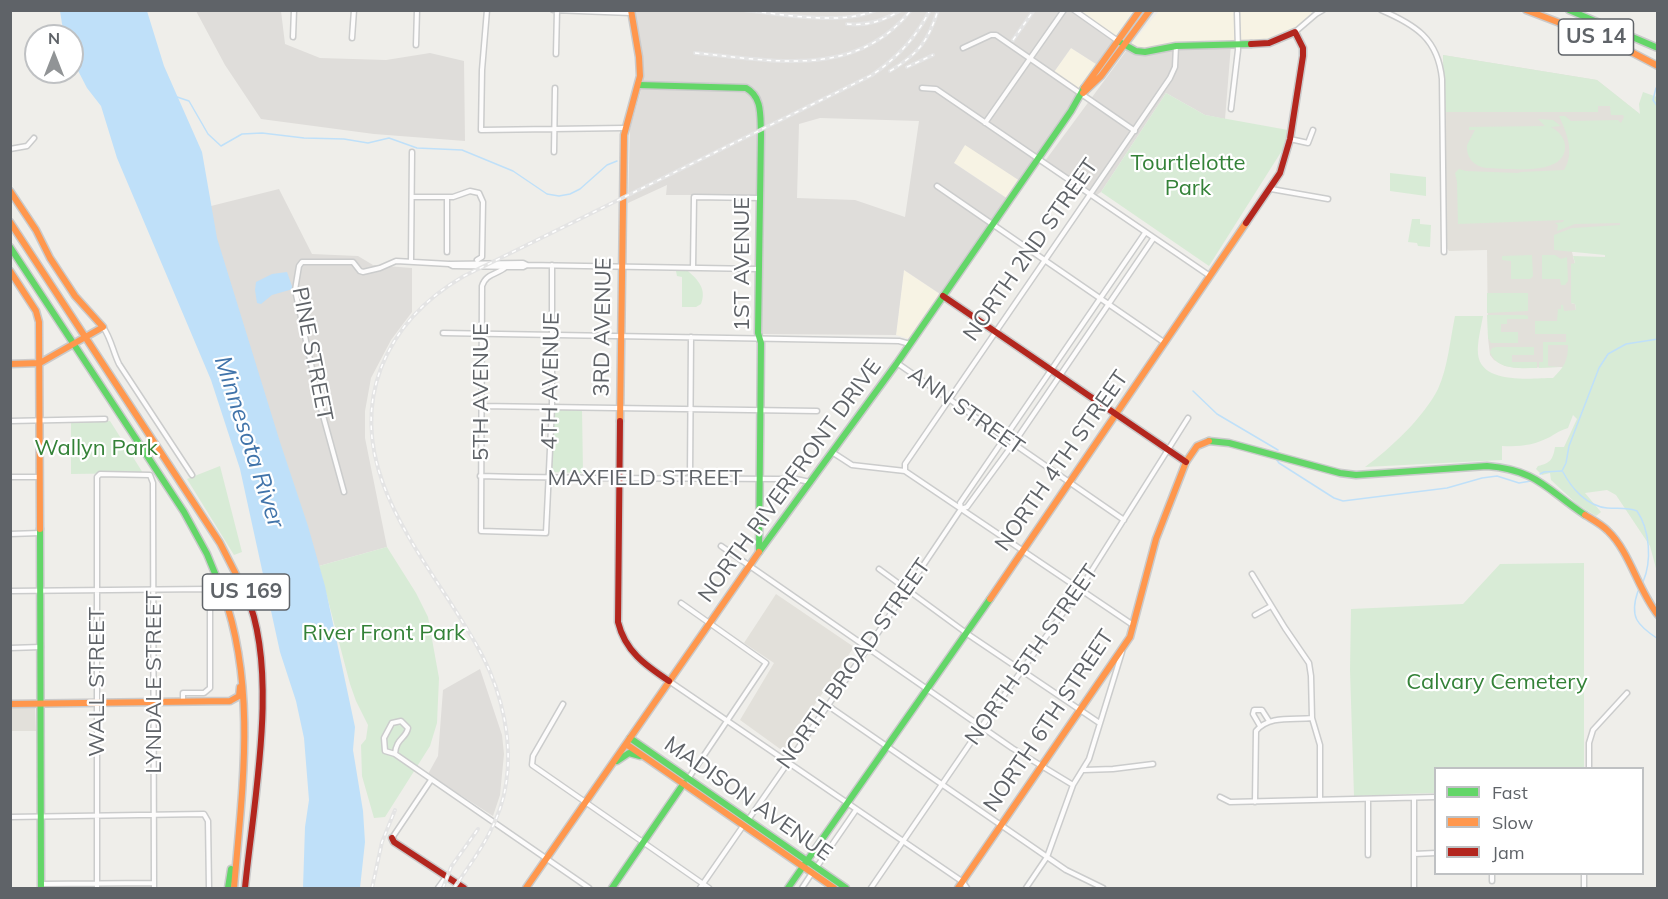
<!DOCTYPE html>
<style>
body{margin:0}
#map{position:relative;width:1668px;height:899px;overflow:hidden;background:#efeeea;font-family:Mulish,sans-serif}
canvas{display:block}
.frame{position:absolute;inset:0;border:12px solid #5f6368;pointer-events:none}
.legend{position:absolute;left:1434px;top:767px;width:210px;height:108px;box-sizing:border-box;background:#fff;border:2px solid #bfc1c3;margin:0;padding:8px 10px;list-style:none;font-size:18px;color:#5f6368}
.legend li{display:flex;align-items:center;gap:12px;height:30px}
.legend b{width:30px;border:2px solid #bfc1c3}
.north{position:absolute;left:24px;top:24px;width:60px;height:60px;box-sizing:border-box;background:#fff;border:2px solid #bfc1c3;border-radius:50%;rotate:0deg;font-size:16px;font-weight:700;line-height:24px;text-align:center;color:#5f6368}
.north::after{content:'';display:block;margin:auto;width:21px;height:27px;background:#919496;clip-path:polygon(50% 0,100% 100%,50% 72%,0 100%)}
</style>
<div id="map">
<canvas width="1668" height="899"></canvas>
<div class="frame"></div>
<ul class="legend">
<li><b style="height:8px;background:#63d668"></b>Fast</li>
<li><b style="height:8px;background:#ff974d"></b>Slow</li>
<li><b style="height:8px;background:#b3261e"></b>Jam</li>
</ul>
<div class="north">N</div>
</div>
<script>
const ctx = document.querySelector('canvas').getContext('2d');
ctx.lineJoin = 'round';
function paint(path, color) { ctx.fillStyle = color; ctx.fill(path, 'evenodd'); }
function stroke(path, color, width, dash) { ctx.strokeStyle = color; ctx.lineWidth = width; ctx.lineCap = dash ? 'butt' : 'round'; ctx.setLineDash(dash || []); ctx.stroke(path); }
function write(font, color, halo, rows, align = 'center') {
  ctx.font = font + ' Mulish,sans-serif'; ctx.lineWidth = 4.5; ctx.setLineDash([]); ctx.textBaseline = 'middle'; ctx.strokeStyle = halo; ctx.fillStyle = color; for (const [text, x, y, turn = 0] of rows) {
    ctx.save(); ctx.translate(x, y); ctx.rotate((+turn || 0) * Math.PI / 180); ctx.textAlign = isNaN(turn) ? turn : align; if (halo) ctx.strokeText(text, 0, 0); ctx.fillText(text, 0, 0); ctx.restore();
  }
}
const commercial = new Path2D(`
 M1076 11H1135L1119 39Z
 M1159 11H1311V15L1290 32 1267 42 1149 49 1133 47 1132 43Z
 M1071 48 1096 64 1080 90 1054 72Z
 M966 144 1020 181 1008 199 953 162Z
 M904 270 940 294 910 339 896 335Z`);
const industrial = new Path2D(`
 M196 11H281L285 44 320 58 386 60 430 53 464 61 465 141 374 134 261 119 225 65Z
 M634 11H1076L1119 39 1096 64 1071 48 1054 72 1080 90 1020 181 965 145 954 163 1008 199 940 294 904 270 896 335 762 334 764 198 763 141 757 143V195H666L667 185 628 203 630 129 642 87ZM820 118 919 121 905 217 855 200 797 198 799 124Z
 M1132 43 1133 47 1139 49 1171 44 1231 45 1225 119 1205 115 1166 93 1101 192 1094 197 1045 161Z
 M279 189 312 254 358 256 373 265 412 268V312L391 340 371 378 365 411V438L387 547 319 566 308 563 203 208Z
 M480 669 502 735 504 754 500 795 493 816 428 774 438 756 443 690Z`);
const education = new Path2D(`
 M1443 55 1597 80 1641 115 1633 232 1572 252 1575 264H1571V303L1575 304 1576 310 1571 354 1563 367 1517 368 1505 366 1494 360 1490 355 1488 338 1487 250 1449 251 1446 247Z
 M776 594 854 647 783 751 740 720 774 663 744 643Z
 M11 708H35L36 731H11Z`);
const green = new Path2D(`
 M1443 55 1597 80 1640 114 1639 104 1643 92 1657 97V572L1650 546 1616 495 1607 490 1585 493 1601 512 1596 516 1578 505 1551 480 1550 473 1542 475 1536 469 1538 466C1551 463 1553 459 1555 447H1564L1577 419 1573 415 1568 428C1561 430 1556 433 1550 437 1534 445 1521 447 1502 446V460L1365 467C1391 448 1423 418 1438 389 1448 367 1450 340 1455 316H1483C1481 328 1477 342 1478 354 1481 385 1532 378 1553 378 1564 367 1568 361 1568 345H1548V366L1559 367 1539 368V362H1543V342H1566V334H1535V321H1557L1558 309H1561V305H1563L1564 311 1576 310 1575 304 1571 303V264L1575 263 1573 256 1605 257V255L1554 250V235L1572 228 1620 225V223L1575 224 1557 231 1558 225 1555 223 1563 222 1564 220 1458 224 1457 182 1455 173 1459 169 1466 171 1518 173 1521 172 1564 170C1575 153 1567 133 1559 116H1565L1571 121 1618 120 1621 123 1624 117 1623 115H1611L1610 106H1598V112H1444Z
 M1166 93 1205 115 1288 130 1283 149 1209 266 1101 192Z
 M1538 119 1553 120 1561 126 1551 127C1560 132 1566 139 1565 149 1562 177 1506 168 1486 168 1473 166 1466 157 1467 145L1475 130H1469V127L1545 126Z
 M1390 173 1426 177V196L1390 191Z
 M1412 219H1420V224L1431 225 1430 247 1418 246 1417 243 1408 242Z
 M1532 255 1533 276 1530 279H1511V261L1502 260V256Z
 M1542 255H1555L1561 259 1567 257 1568 281 1565 285H1561L1560 279H1542Z
 M676 271H688C698 280 707 289 701 304L696 307H682V277L677 276Z
 M1487 293H1528V311L1487 313Z
 M1487 315H1525L1528 316V319H1507V324H1501V332H1518V343H1491L1488 338Z
 M1496 347H1534V355H1512V362H1537V368C1521 368 1497 371 1490 352L1492 348Z
 M555 409H582L583 473 550 472Z
 M110 421 143 473 71 474V422Z
 M220 466 242 552 234 555 187 479Z
 M387 547 416 593 428 617 439 678 437 723 430 746 385 817 374 818 362 776 361 745 366 739 368 725 356 701 350 684 319 566Z
 M1584 563V768H1436L1435 793 1354 796 1350 670 1351 609 1463 604 1500 564Z`);
const water = new Path2D(`
 M60 11H147L164 66 202 152 217 238 280 442 308 526 325 586 355 727 353 750 363 811 365 842 360 888H303L305 827 309 800 304 738 296 701 280 652 240 469 211 380 117 158 101 106 87 88 72 59V36H64Z
 M287 272 293 289 272 295 261 304 257 303 255 290 256 282 272 274Z`);
const stream = new Path2D(`
 M1656 88 1653 100 1658 107
 M177 97 189 101 208 134 221 146 242 134 262 133 304 138 344 139 368 143 389 138 417 148 462 150 513 171 547 194 559 196 570 194 580 189 607 165 617 161
 M1193 391 1217 414 1278 450
 M1276 459 1279 463 1334 498 1343 501 1447 488 1482 478 1497 476 1519 483 1531 481
 M1562 471 1566 463 1569 446 1599 368 1608 354 1626 344 1658 339
 M1563 472C1572 489 1587 506 1607 508 1618 509 1627 507 1637 511 1650 530 1652 561 1643 582
 M1540 474 1544 472 1561 471
 M1638 591C1629 617 1637 625 1658 639`);
const street = new Path2D(`
 M487 10 482 70 481 130 624 128
 M553 10 631 13
 M1074 10 1118 41
 M1381 10C1416 25 1438 39 1442 79L1444 252
 M1295 32 1316 14 1323 10
 M293 37 294 10
 M352 38 354 10
 M416 45 417 10
 M963 48 991 35H996L1135 131
 M556 54 557 10
 M922 88 936 89 1210 276
 M1231 109 1238 50 1237 13
 M985 123 1064 10
 M1290 139 1308 143 1313 130
 M10 149 27 146 34 138
 M554 152 555 88
 M937 186 1165 343
 M1271 189 1328 199
 M412 197H453L470 191 479 193 483 202 482 257 477 260
 M447 197V252
 M411 261 412 152
 M450 264 523 263 527 265 758 269
 M506 267C497 275 486 273 482 286L481 531 546 533 552 407V265
 M693 268 694 197 760 198
 M103 327C111 338 113 352 119 364L192 475
 M443 333 899 341 910 344
 M897 363 1124 520
 M480 406 817 411
 M10 421 105 419
 M832 452 852 465 905 471 1133 625
 M905 471V464L1170 78 1175 67 1176 46
 M480 476C585 479 691 478 796 479L810 482
 M10 477H40
 M690 477 691 337
 M344 492 319 401 295 290 299 266 302 262H353L360 271 363 272 380 268 396 261 449 264 453 266 523 267 527 265
 M961 508 960 503 1145 233
 M10 534 40 533
 M721 546 1012 748 1073 785
 M879 569 969 635 1098 722
 M1252 574 1285 628 1309 663 1311 676 1312 718 1320 745V800
 M10 591 208 589 210 594V688L204 693H183V701
 M681 603 766 663 688 779
 M1255 615 1271 606
 M10 648 41 647
 M669 681 963 882 967 888
 M563 704 533 756 532 765 709 888
 M827 705 1066 870 1103 888
 M1260 726 1253 714 1254 710H1262L1269 721
 M395 754 385 751 384 738 392 723 401 721 408 728C406 739 396 738 395 754L589 888
 M1589 768V743L1593 730 1627 693
 M1084 770 1113 769 1153 764
 M1220 797 1230 802 1436 797
 M1368 799V855
 M1255 802 1256 731C1269 715 1293 720 1312 718
 M10 817 204 814 208 821 209 888
 M748 820 865 652 961 509 967 507 1016 440 1153 239
 M392 838 431 780
 M1414 854 1436 853
 M816 868 856 810
 M1492 881V874
 M41 884 154 883
 M97 888V477L100 474 150 475 153 483 154 888
 M438 888 446 877
 M700 888 743 826
 M802 888 812 873
 M871 888 982 726 1080 589 1188 418
 M1026 888 1047 857 1073 785 1089 759 1122 652
 M1414 888V798
 M1584 888V874`);
const fast = new Path2D(`
 M1569 10 1658 48
 M1118 41 1136 51 1145 52 1176 46 1251 44
 M639 85 746 88C763 97 760 117 761 134L758 333 761 343 759 552
 M10 247 184 512 207 554 223 593
 M1209 441 1229 443 1340 473 1356 475 1487 466C1537 470 1546 489 1585 515
 M40 529 41 888
 M759 552 897 363 1071 111 1084 88
 M630 738 846 888
 M617 761 629 753 640 756
 M228 888 231 869
 M612 888 684 783
 M788 888 990 599`);
const slow = new Path2D(`
 M1526 10 1618 45 1658 66
 M1084 88 1140 10
 M1083 93 1101 76 1150 10
 M10 191 36 230 50 258 75 296 103 327 40 363 10 364
 M10 222 220 543 246 594
 M10 271 36 311 39 322 40 529
 M620 421 624 135 640 76 639 57 631 10
 M1585 515C1593 520 1601 524 1608 531 1630 552 1638 590 1658 615
 M223 593C257 687 242 791 234 888
 M990 599 1246 223
 M230 701 239 696 240 687
 M10 704 230 701
 M626 744 834 888
 M526 888 759 552
 M958 888 1130 637 1156 539 1186 462 1197 446 1209 441`);
const jam = new Path2D(`
 M1246 223 1280 173 1290 139 1303 56V48L1295 32 1269 43 1251 44
 M943 296 1186 462
 M620 421 618 622C625 651 645 665 669 681
 M392 838 394 842 464 888
 M245 888C253 804 280 672 246 594`);
const rail = new Path2D(`
 M744 10C781 14 842 26 876 10
 M847 24C867 26 884 21 901 10
 M1013 40 1034 10
 M695 53C772 60 856 80 911 10
 M907 67 933 55
 M890 71C918 54 928 42 938 10
 M372 888 382 842 395 810
 M443 888 451 867 478 829
 M454 888C476 856 500 825 506 784 513 742 502 694 483 657 437 568 340 477 381 368 397 327 426 298 464 276L872 75C897 58 916 38 930 10`);
const shields = [
 [1596,37,75],
 [246,592,87]
];
const shieldNames = [
 ["US 14",1596,37],
 ["US 169",246,592]
];
const parkNames = [
 ["Tourtlelotte",1188,163],
 ["Park",1188,188],
 ["Wallyn Park",96,448],
 ["River Front Park",384,633],
 ["Calvary Cemetery",1497,682]
];
const streetNames = [
 ["NORTH 2ND STREET",1031,250,-55],
 ["1ST AVENUE",742,264,-90],
 ["3RD AVENUE",603,327,-89],
 ["PINE STREET",312,354,79],
 ["4TH AVENUE",551,381,-89],
 ["5TH AVENUE",481,392,-90],
 ["ANN STREET",966,411,35],
 ["NORTH 4TH STREET",1062,461,-55],
 ["MAXFIELD STREET",645,478],
 ["NORTH RIVERFRONT DRIVE",790,481,-54],
 ["NORTH 5TH STREET",1032,655,-55],
 ["NORTH BROAD STREET",854,664,-55],
 ["WALL STREET",97,682,-90],
 ["LYNDALE STREET",154,682,-90],
 ["NORTH 6TH STREET",1049,721,-56],
 ["MADISON AVENUE",748,799,35]
];
const waterNames = [
 ["Minnesota River",249,442,72]
];
paint(commercial, '#f7f3e4');
paint(industrial, '#dfddda');
paint(education, '#e2e0da');
paint(green, '#d8ebd6');
paint(water, '#bfe0f9');
stroke(stream, '#bfe0f9', 1.5);
stroke(street, '#cbcccc', 7);
stroke(fast, '#cacacb', 9);
stroke(slow, '#cacacb', 9);
stroke(jam, '#cacacb', 9);
stroke(street, '#fdfcfc', 4);
stroke(fast, '#63d668', 6);
stroke(slow, '#ff974d', 6);
stroke(jam, '#b3261e', 6);
stroke(rail, '#e4e4e4', 4);
stroke(rail, '#fff', 1.5, [4.5]);
for (const [x, y, w] of shields) { const box = new Path2D(); box.roundRect(x - w / 2, y - 18, w, 36, 4.5); ctx.fillStyle = '#fff'; ctx.fill(box); stroke(box, '#5f6368', 1.5); }
write('bold 21px', '#5f6368', null, shieldNames);
write('22px', '#348238', '#fff', parkNames);
write('22px', '#5f6368', '#fff', streetNames);
write('italic 24px', '#4174aa', '#fff', waterNames);
</script>
